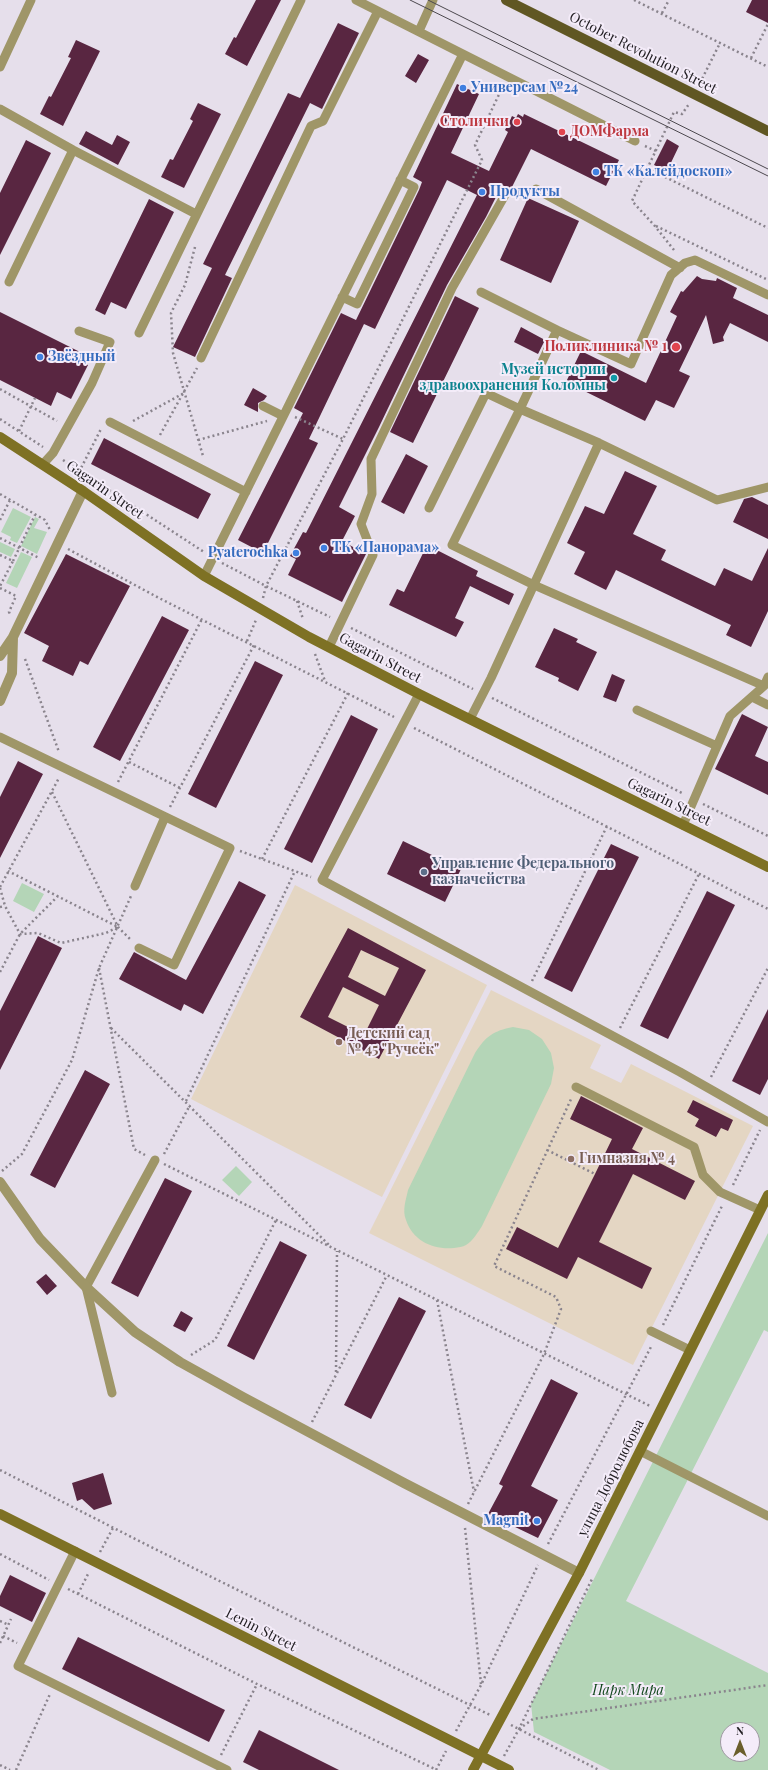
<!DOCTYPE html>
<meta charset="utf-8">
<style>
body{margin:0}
#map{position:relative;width:768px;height:1770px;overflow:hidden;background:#e6dfeb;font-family:"Playfair Display",serif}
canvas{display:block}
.north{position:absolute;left:720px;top:1722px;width:40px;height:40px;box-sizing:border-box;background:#f4ecf9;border:1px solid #9f99a2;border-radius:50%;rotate:0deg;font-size:11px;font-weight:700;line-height:16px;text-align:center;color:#1f1c20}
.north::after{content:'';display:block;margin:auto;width:14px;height:18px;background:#6a5e2b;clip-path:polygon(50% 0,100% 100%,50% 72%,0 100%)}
</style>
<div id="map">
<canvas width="768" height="1770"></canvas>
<div class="north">N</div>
</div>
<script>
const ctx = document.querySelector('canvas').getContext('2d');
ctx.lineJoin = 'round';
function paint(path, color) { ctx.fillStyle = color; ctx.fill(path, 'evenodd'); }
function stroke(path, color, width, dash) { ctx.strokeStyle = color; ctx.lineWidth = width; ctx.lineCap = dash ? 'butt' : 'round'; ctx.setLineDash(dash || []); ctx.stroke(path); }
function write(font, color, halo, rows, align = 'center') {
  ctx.font = font + ' "Playfair Display",serif'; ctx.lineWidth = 4; ctx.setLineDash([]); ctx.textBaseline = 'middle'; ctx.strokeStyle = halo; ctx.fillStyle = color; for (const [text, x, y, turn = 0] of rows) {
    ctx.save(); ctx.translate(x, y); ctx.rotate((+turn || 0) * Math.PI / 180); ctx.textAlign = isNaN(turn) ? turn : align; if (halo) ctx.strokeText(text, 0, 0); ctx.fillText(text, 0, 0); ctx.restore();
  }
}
const education = new Path2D(`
 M295 885 487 985 382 1197 191 1099Z
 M491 990 601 1045 590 1068 621 1083 631 1064 753 1126 633 1365 369 1233Z`);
const green = new Path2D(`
 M13 508 31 517 17 543 10 540 11 537 1 532Z
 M35 517 39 519 34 528 47 532 37 554 21 546Z
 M0 542 15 549 11 557 0 552Z
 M21 552 32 557 17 588 6 583Z
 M22 883 44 894 34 912 13 901Z
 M513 1027 529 1030 542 1039 551 1053 554 1068 551 1084 482 1226C478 1232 473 1241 466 1245 463 1247 458 1247 454 1248 433 1250 413 1241 406 1220 402 1210 406 1200 408 1190L475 1053C486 1036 493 1031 513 1027Z
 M236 1166 252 1182 239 1196 222 1180Z
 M768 1233V1332L764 1330 626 1601 768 1673V1770H610L534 1732 531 1704ZM728 1730H752V1754H728Z`);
const building = new Path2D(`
 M256 0H281L247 66 225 54 234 37 236 38Z
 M752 0H768V23L746 12Z
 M338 23 359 33 322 109 310 103 225 275 232 278 195 357 173 347 212 268 203 264 288 93 300 98Z
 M76 40 100 51 63 126 40 114 49 96 51 97 71 58 68 57Z
 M418 54 429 60 416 83 405 76Z
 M457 84 479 94 451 153 489 171 508 132 505 130 512 116 516 118 518 114 523 117 524 114 619 160 606 186 531 149 511 189 502 185 486 217 447 285 379 427 339 507 355 516 342 541 366 554 342 602 288 575 296 559 290 556 303 532 306 533 477 195 447 180 375 329 364 324 309 439 318 443 263 553 238 540 303 413 294 408 341 313 356 320 419 190 422 182 413 177Z
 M198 103 221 114 184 188 161 177 170 159 173 160 193 121 190 119Z
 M86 131 112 145 117 135 130 142 118 165 79 144Z
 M667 139 679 146 667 171 654 165Z
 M26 140 51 153 0 255V193Z
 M528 198 579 221 551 283 500 260Z
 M149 199 174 212 126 309 111 302 105 315 95 310Z
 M697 276 702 279 716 281 717 278 737 288 733 298 768 315V342L730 323 723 337 724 341 713 344 706 315 679 371 690 376 674 408 656 400 645 421 566 382 581 351 646 383 677 316 670 312 681 291 683 292Z
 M455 296 479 308 413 443 390 432Z
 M0 312 82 353 78 360 88 365 71 399 57 392 51 406 0 380Z
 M521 327 545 340 538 354 514 342Z
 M253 388 267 396 264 400 258 403V412L244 405Z
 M104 438 211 494 198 519 91 464Z
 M406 454 428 466 404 514 381 502Z
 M625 471 657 486 633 534 666 550 661 560 715 586 724 568 752 581 768 548V611L751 647 726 635 731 625 616 570 606 590 574 574 585 552 567 543 585 506 604 514Z
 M752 497 768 505V539L733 522 744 499Z
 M427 545 478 571 476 576 514 594 509 605 470 586 455 618 464 622 456 637 389 605 397 589 404 592Z
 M66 554 130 586 88 665 80 661 73 676 42 661 49 646 24 633Z
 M162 616 189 630 120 761 93 747Z
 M554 628 578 639 576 642 597 652 578 691 558 681 559 678 535 667Z
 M255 661 283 675 216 808 188 794Z
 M612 674 625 680 616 702 603 697Z
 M742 714 768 727 755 756 768 762V795L715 769Z
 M351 715 378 729 312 863 284 849Z
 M18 761 43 774 0 858V797Z
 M403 841 461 869 445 902 387 874Z
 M611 844 639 857 572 992 544 978Z
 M239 881 266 895 203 1014 184 1004 181 1011 119 979 134 952 186 980Z
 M707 891 735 905 668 1039 640 1026Z
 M348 928 426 970 379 1059 300 1017ZM361 950 399 968 385 996 348 977ZM343 987 379 1005 364 1035 328 1017Z
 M38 936 62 948 0 1070V1011Z
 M768 1009V1079L760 1095 732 1081Z
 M85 1070 110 1084 55 1188 30 1175Z
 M581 1096 643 1128 632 1149 695 1181 685 1200 633 1174 599 1242 652 1268 642 1289 578 1257 567 1279 506 1249 517 1227 558 1248 595 1174 612 1139 570 1119Z
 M693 1100 733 1120 728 1131 721 1128 716 1137 695 1126 699 1119 687 1112Z
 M165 1178 192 1191 138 1297 111 1283Z
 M280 1241 307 1255 254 1360 227 1346Z
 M46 1274 57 1286 47 1295 36 1282Z
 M399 1297 426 1311 371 1419 344 1405Z
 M181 1311 193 1318 185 1332 173 1326Z
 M551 1379 578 1393 531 1486 558 1500 538 1538 488 1514 503 1486 499 1484Z
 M103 1473 112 1504 94 1510 82 1499 77 1501 72 1483Z
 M10 1575 46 1593 32 1622 0 1606V1596Z
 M78 1637 225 1710 209 1742 62 1669Z
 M259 1730 339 1770H259L243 1762Z`);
const path = new Path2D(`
 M634 0 768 67
 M662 13 669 0
 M751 58 768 24
 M700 83 720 43
 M645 146 656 151
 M647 168 768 228
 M656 226 768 280
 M195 247 185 285 171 313 173 353 203 456
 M674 250 654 225 632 201 674 112 682 114 689 104
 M0 389 57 421
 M295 417 343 439
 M0 419 43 447
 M133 421 184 393
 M19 431 35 398
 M160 435 197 368
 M198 440 267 421
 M63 460 204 552
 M79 472 101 429
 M0 494 45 520 50 530
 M0 520 10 500
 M0 538 39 558
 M68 549 159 598 394 717
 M0 555 13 561 0 586
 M13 561 35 515
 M222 563 266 586 330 617
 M0 588 16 596 9 612 10 614
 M263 598 266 586 343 439 482 160 475 145 503 86
 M297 601 303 619
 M351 628 473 689
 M247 641 256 620
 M315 654 325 681
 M25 659 59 752
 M492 698 684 794
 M414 728 768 909
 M129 762 180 788
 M118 782 202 619
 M52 792 118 927 131 940
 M703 804 768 836
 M170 807 254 645
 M240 851 311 877
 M262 859 348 693
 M0 887 59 778
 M0 888 5 906 20 934 38 933 61 943 106 933 118 927 8 871
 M0 907 5 906
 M99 968 134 1149 145 1155
 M0 972 20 934 58 896
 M532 981 607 826
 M111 1028 330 1246
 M620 1028 699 874
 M711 1077 768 968
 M186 1101 295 871
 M547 1150 595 1174
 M164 1154 190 1105
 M164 1164 650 1406
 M2 1171 22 1154 72 1060 99 968 131 896
 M733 1185 760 1130
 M437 1300 474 1492
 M663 1325 722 1206
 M191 1355 215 1340 276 1220
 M336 1372 337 1251
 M312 1422 387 1275
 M0 1470 151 1547 490 1715
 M468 1504 544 1354 561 1309 556 1297 494 1266 572 1097
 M465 1528 481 1684
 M548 1544 652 1345
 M100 1552 113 1528
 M0 1554 49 1580
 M68 1589 257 1684 437 1770
 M78 1594 89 1572
 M0 1621 9 1625
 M3 1636 17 1643
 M0 1643 11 1619
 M511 1725 599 1770
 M519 1729 533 1719 768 1685
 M456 1731 481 1685 538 1565
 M221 1755 257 1684
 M504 1756 519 1729 592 1579
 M0 1765 10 1770
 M16 1770 50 1694
 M436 1770 446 1751`);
const lane = new Path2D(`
 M356 0 635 141
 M419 31 433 0
 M0 67 31 0
 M0 109 73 150 196 214
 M536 189 680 268
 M9 282 73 150
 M481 292 557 330
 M342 297 357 304 414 187 400 180
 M139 333 301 0
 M201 358 311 126 323 121 378 11
 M263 406 283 416
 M110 422 246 492
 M599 443 520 409 557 330 631 364 671 275 685 263 695 260 768 295
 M43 464 53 453 92 383 110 342 79 331
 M429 508 486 393 520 409 452 545 534 585 764 686
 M204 576 463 54
 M329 647 373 555 361 524 372 494 371 459 452 288 505 195
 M419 694 322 880 680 1072 768 1122
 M752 697 768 705
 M637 710 717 746
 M470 719 491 678 599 443 717 500 768 487
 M0 737 230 848 174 965 139 948
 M683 825 730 716 764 686 768 677
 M135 886 165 817
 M576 1087 694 1147 703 1175 720 1192 760 1210
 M651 1331 690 1350
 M112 1393 86 1287 155 1160
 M640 1451 768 1516
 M75 1551 18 1666 227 1770`);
const street = new Path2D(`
 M0 656 13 637 83 491
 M0 701 12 673 13 637
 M0 1182 40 1239 86 1287 135 1332 180 1362 243 1397 404 1483 579 1573`);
const secondary = new Path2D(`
 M0 437 83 491 204 576 309 637 419 694 768 867
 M0 1514 509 1770
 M473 1770 579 1573 768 1195`);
const primary = new Path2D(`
 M506 0 768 131`);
const tram = new Path2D(`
 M410 0 768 176
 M428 0 768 169`);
const markers = [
 [463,88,4,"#3f7fe0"],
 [517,122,4,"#e0444e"],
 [562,132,4,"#e0444e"],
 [596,172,4,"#3f7fe0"],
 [482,192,4,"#3f7fe0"],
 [676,347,5,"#e0444e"],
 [40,357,4,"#3f7fe0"],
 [614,378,4,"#0f9aa8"],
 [324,548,4,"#3f7fe0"],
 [296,553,4,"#3f7fe0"],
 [424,872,4,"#5c6f8a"],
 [339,1042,4,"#8d6e63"],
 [571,1159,4,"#8d6e63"],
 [537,1521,4,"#3f7fe0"]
];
const streetNames = [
 ["October Revolution Street",643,53,27],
 ["Gagarin Street",105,490,35],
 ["Gagarin Street",380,658,28],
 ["Gagarin Street",669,802,26],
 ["улица Добролюбова",611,1478,-63],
 ["Lenin Street",261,1630,27]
];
const shopNames = [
 ["Универсам №24",471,88],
 ["ТК «Калейдоскоп»",604,172],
 ["Продукты",490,192],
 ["Звёздный",48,357],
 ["ТК «Панорама»",332,548],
 ["Pyaterochka",288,553,"right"],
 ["Magnit",529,1521,"right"]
];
const healthNames = [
 ["Столички",509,122],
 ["ДОМФарма",570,132,"left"],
 ["Поликлиника № 1",667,347]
];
const cultureNames = [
 ["Музей истории",606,370],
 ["здравоохранения Коломны",606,386]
];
const serviceNames = [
 ["Управление Федерального",432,864],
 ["казначейства",432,880]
];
const educationNames = [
 ["Детский сад",347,1034],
 ["№ 45 \"Ручеёк\"",347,1050],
 ["Гимназия № 4",579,1159]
];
const parkNames = [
 ["Парк Мира",628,1691]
];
paint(education, '#e4d6c3');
paint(green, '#b4d5b7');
paint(building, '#592641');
stroke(path, '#8a848d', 2.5, [2, 3]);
stroke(lane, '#9f9668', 9);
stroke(street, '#9f9668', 10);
stroke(secondary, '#7e7124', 10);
stroke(primary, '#605723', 10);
stroke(tram, '#4c484e', 1);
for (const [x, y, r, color] of markers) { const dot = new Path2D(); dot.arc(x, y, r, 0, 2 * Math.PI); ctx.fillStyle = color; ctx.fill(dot); stroke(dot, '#f4ecf9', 1.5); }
write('14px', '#1f1c20', '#f4ecf9', streetNames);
write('bold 14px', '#366cbe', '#f4ecf9', shopNames, 'left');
write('bold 14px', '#be3a42', '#f4ecf9', healthNames, 'right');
write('bold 14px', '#0d838f', '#f4ecf9', cultureNames, 'right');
write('bold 14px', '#4e5e75', '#f4ecf9', serviceNames, 'left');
write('bold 14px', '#785e54', '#f4ecf9', educationNames, 'left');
write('italic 14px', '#14491f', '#f4ecf9', parkNames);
</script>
